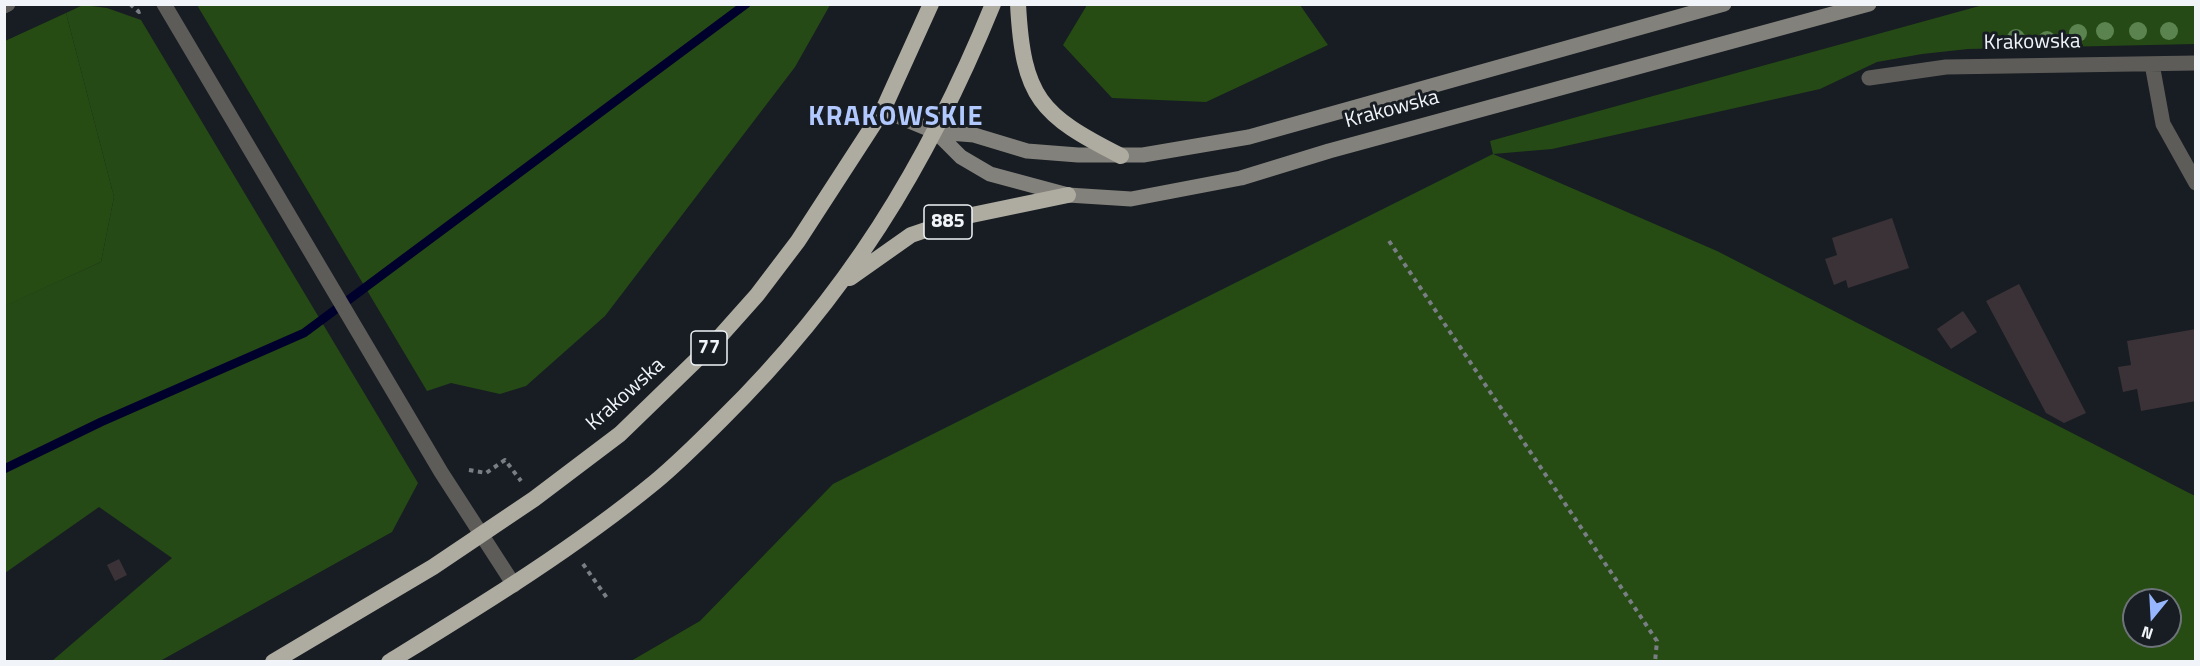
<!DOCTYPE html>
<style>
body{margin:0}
#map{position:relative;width:2200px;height:666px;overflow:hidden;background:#171d23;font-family:"Titillium Web",sans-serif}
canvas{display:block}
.frame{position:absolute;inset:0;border:6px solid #f1f5fa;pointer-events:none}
.north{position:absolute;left:2122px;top:588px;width:60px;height:60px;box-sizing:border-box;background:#171d23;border:2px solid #6e7379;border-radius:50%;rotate:198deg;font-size:16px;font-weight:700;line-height:24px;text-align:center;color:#f1f5fa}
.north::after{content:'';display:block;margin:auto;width:21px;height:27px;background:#97b6fd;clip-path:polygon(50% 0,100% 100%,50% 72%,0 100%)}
</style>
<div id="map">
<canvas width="2200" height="666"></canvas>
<div class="frame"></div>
<div class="north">N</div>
</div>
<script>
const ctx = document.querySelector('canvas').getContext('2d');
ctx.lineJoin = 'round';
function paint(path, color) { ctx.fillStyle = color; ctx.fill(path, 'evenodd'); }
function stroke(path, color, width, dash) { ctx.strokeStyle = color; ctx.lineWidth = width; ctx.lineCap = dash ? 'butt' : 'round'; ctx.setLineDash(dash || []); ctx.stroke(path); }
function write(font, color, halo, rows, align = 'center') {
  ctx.font = font + ' "Titillium Web",sans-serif'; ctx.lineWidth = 6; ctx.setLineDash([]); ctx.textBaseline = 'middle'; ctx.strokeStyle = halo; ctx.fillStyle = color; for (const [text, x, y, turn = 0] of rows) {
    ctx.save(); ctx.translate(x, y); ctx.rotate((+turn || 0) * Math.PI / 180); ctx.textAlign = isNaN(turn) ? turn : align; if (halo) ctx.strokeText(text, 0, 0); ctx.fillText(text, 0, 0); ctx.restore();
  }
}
const green = new Path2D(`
 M83 5 107 8 141 20 418 483 392 532 160 661H52L172 558 99 507 5 573 4 306 101 262 114 197 66 13Z
 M197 5H830L795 67 605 316 526 386 500 394 451 383 427 391Z
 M1983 5H2195V44L1968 49 1922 54 1877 62 1820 89 1552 149 1493 154 1490 141Z`);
const forest = new Path2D(`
 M1300 5 1328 45 1206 102 1112 98 1063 45 1087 5Z
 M66 13 114 197 101 262 5 306V41Z
 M1493 154 1717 251 2195 496V661H631L700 621 833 484ZM2134 600H2170V636H2134Z`);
const stream = new Path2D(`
 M4 469 101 422 304 333 746 4`);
const building = new Path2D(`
 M1892 218 1909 268 1848 288 1846 280 1834 285 1825 259 1837 255 1832 238Z
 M2019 284 2086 413 2064 423 2046 413 1986 301Z
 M1963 311 1977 332 1951 349 1937 329Z
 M2196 329V401L2141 411 2137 389 2123 392 2118 367 2131 365 2127 341Z
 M119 559 127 575 115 581 107 565Z`);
const path = new Path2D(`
 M130 4 139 12 141 11
 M1389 241 1657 641 1655 662
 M469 470 486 473 505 460 521 481
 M583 564 607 598`);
const minor = new Path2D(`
 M164 4 441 472 514 585
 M4 6 8 4
 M2152 64 2163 124 2196 183
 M1869 78 1946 67 2196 63`);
const secondary = new Path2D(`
 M883 110 936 132 974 135 1027 151 1078 155H1143L1249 137 1724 4
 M936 132 961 157 990 174 1068 195 1131 199 1241 178 1329 151 1869 4`);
const trunk = new Path2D(`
 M1018 4C1023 98 1040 115 1121 156
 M850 278 911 235 967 216 1068 195
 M273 662 433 567 534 499 620 434 716 341 757 295 798 241 883 110 931 4
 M389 662C480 606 572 550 655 482 678 463 700 441 722 419 846 297 927 166 993 4`);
const trees = [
 [2105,31],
 [2138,31],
 [2169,31],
 [2078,33],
 [2016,38],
 [2047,40]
];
const shields = [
 [948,222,48],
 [709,348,36]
];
const shieldNames = [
 ["885",948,222],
 ["77",709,348]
];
const streetNames = [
 ["Krakowska",2032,43,-1],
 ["Krakowska",1392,110,-15],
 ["Krakowska",626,395,-42]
];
const districtNames = [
 ["KRAKOWSKIE",896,118]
];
paint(green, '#264a15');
paint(forest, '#264c13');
stroke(stream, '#00002d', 9);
paint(building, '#3b3237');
stroke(path, '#797e84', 4, [4.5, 4.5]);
stroke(minor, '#5e5c58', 15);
stroke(secondary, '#83817b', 15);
stroke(trunk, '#aeaba1', 16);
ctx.fillStyle = '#5a834f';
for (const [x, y] of trees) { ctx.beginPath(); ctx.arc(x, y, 9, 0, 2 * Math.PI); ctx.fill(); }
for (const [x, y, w] of shields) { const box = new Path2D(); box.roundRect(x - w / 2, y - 17, w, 34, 4.5); ctx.fillStyle = '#171d23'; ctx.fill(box); stroke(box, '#f1f5fa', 1.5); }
write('bold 20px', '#f1f5fa', null, shieldNames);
write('21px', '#f1f5fa', '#171d23', streetNames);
ctx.letterSpacing = '1.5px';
write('bold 27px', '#b1c9ff', '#171d23', districtNames);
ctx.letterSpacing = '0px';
</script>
